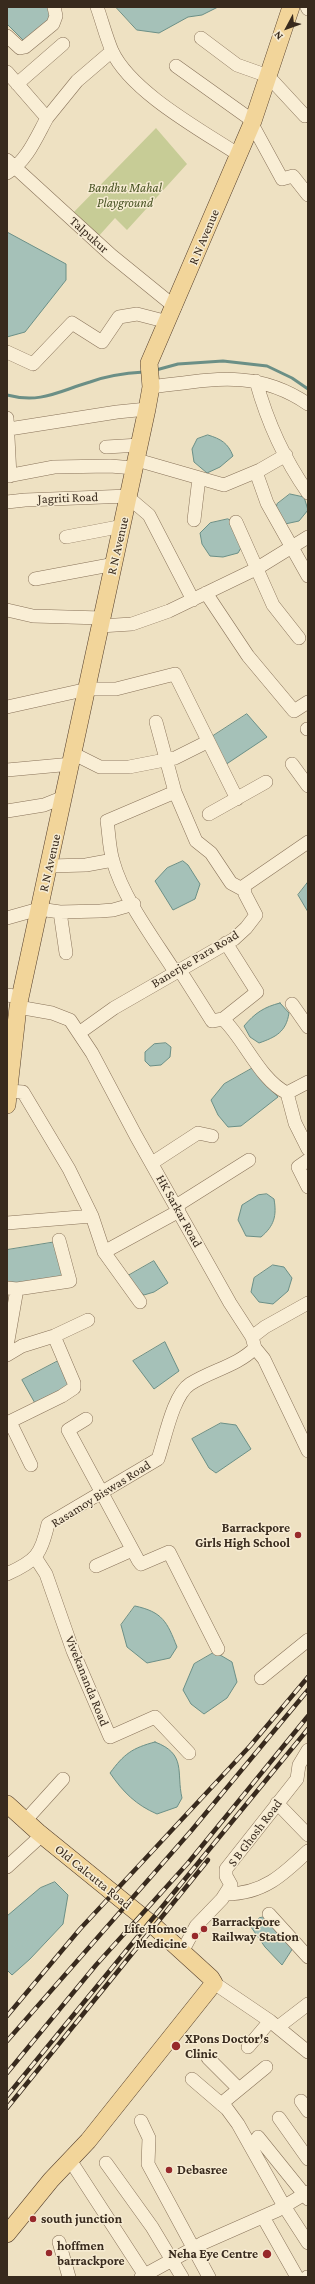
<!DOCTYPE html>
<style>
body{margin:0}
#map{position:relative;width:315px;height:2284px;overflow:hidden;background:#eee1c2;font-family:"Crimson Pro",serif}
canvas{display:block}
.frame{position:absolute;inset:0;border:8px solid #382a1d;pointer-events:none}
.north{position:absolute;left:267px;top:8px;width:40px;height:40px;-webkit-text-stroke:3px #f6ebd2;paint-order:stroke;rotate:229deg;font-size:11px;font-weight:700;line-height:16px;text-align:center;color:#382a1d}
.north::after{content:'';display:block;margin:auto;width:14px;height:18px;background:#382a1d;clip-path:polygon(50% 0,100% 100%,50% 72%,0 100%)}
</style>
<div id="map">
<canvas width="315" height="2284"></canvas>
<div class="frame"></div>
<div class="north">N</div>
</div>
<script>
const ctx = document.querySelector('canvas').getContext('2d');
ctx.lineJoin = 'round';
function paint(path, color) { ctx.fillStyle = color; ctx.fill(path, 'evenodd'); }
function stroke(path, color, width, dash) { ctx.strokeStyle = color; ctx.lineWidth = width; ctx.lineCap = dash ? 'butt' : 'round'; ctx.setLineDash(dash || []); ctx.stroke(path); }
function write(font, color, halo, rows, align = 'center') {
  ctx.font = font + ' "Crimson Pro",serif'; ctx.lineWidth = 3; ctx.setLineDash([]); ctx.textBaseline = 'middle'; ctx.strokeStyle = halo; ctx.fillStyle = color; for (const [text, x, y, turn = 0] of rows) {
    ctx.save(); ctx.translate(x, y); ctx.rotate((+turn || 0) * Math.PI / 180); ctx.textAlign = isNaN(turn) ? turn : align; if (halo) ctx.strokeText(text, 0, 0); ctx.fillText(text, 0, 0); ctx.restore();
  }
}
const green = new Path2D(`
 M156 128 187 164 127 230 115 218 97 238 71 215Z`);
const water = new Path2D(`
 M7 7H56V9L29 46 7 24Z
 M116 7H218L202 15 188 17 159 33 137 30Z
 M7 232 66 264V280L25 332 7 337Z
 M208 435C221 439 228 443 233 456L220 467 207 473 194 462 192 449 197 439Z
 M290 494 304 497 308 510 299 521 285 524 275 512 277 504Z
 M228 519 234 522 245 541 238 553 223 557 210 556 202 544 200 533 210 523Z
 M247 714 267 737 225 765 210 738Z
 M183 861 188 865 200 884 195 899 173 910 155 881 167 868Z
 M308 882V912L298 895Z
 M280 1003 289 1013C286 1032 276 1037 259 1043L250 1037 244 1026C255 1013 264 1007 280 1003Z
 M166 1043 171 1047 170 1057 161 1065 150 1066 145 1061V1052L154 1044Z
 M253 1068 278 1097 241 1126 228 1127 218 1115 211 1100 224 1084Z
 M267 1194 274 1199C277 1216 274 1226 261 1237L246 1236 238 1220 242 1205 258 1195Z
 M56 1242 70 1277 7 1288V1250Z
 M154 1261 168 1283 154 1292 144 1295 134 1288 126 1277Z
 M273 1265 284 1267 292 1278 288 1291 273 1304 259 1302 251 1292 254 1278Z
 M165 1342 179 1371 154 1389 133 1361Z
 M62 1359 74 1383 36 1405 22 1380Z
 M221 1423 236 1425 251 1449 216 1473 209 1468 192 1439Z
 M135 1606C163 1612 167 1622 177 1647L170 1658 147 1663 127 1647 121 1625Z
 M215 1652 232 1662 237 1682 227 1698 204 1714 191 1704 183 1690 194 1664Z
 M155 1742C187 1754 176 1772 182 1798L177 1807 157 1814C136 1805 123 1792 110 1773 124 1754 132 1748 155 1742Z
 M55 1882 68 1895 63 1924 30 1959 12 1975 7 1970V1916L40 1888Z
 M271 1916 293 1948 282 1965 265 1947 251 1927 259 1918Z`);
const stream = new Path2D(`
 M156 370 178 364 223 361 267 366 292 378 308 389
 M7 395C41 404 59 391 90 382 106 376 127 373 144 372`);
const minor = new Path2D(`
 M97 7C102 21 106 37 112 51 131 92 201 130 239 155
 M307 7 308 9
 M7 36 20 48 25 47 53 24 56 16 54 7
 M201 38 237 65 268 76 305 116
 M176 66 253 121
 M7 72 47 118C36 138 27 161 7 173
 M17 84 63 44
 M47 118 77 81 112 51
 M252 124 282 179 293 176 308 195
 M7 160 111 255 175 307
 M7 352 33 364 72 323 102 342 119 317 137 314 168 322
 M256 381C267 421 284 459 308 493
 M151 387C210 380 255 368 308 404
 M7 418 10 476
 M9 429 117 412 147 409
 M106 447 140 445
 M137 460 224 485 260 470 286 455
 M256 472 267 503 308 576
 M7 476 54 467 110 466 134 468
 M129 498 149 515 193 600
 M7 502 25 500 129 496
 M194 520 199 478
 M236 522 273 605 299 638
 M66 537 123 526
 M35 579 115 564
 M206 593 248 656 294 711 308 702
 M7 610 33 616 102 618
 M100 626 132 624 169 611 256 569 308 537
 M7 707 88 689H116L175 674 237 799
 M156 722 175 792 196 841 211 853 231 883 244 890
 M307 729H308
 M74 754 100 767H129L175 758 207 742
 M292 764 308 786
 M7 770 72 764
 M7 811 44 805 64 797
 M209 814 266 782
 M50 866 86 865 113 860
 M60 912 66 953
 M7 918 39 909 60 912 100 911 113 910 134 904
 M179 969 212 1021 223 1019C245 1040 260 1080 287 1093L295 1123 308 1149
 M175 972C154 939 123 898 113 861 109 848 109 833 107 821L175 792
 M7 995 21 997
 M292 1004 308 1027
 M18 1007 52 1013 70 1020 92 1053 136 1136 230 1303 252 1337 255 1348 264 1359 308 1451
 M223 1019 257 992 226 943
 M79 1033 114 1008 234 939 246 928 256 915 245 894 244 886 308 842
 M8 1091 23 1092 69 1169 92 1216 104 1252 140 1302
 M287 1093 308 1082
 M308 1160 298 1167 308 1187
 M152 1163 198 1133 212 1136
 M176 1206 249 1160
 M7 1223 92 1216
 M104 1252 179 1211
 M7 1288 17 1289 70 1281 59 1240
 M252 1337 265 1327 308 1303
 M7 1346 17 1289
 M7 1355 22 1346 54 1336 88 1320
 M86 1419 68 1430 138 1560 141 1564 169 1552 218 1649
 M10 1422 31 1465
 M7 1423 62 1396 74 1388V1383L54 1336
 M35 1557 46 1574 73 1651 110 1737 155 1717 189 1753
 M96 1566 132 1550
 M7 1574C36 1561 41 1555 48 1524L158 1459C165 1439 173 1395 190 1384 212 1370 237 1366 255 1348
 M261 1678 308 1640
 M277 1803 308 1835
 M25 1821 63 1779
 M7 1867 42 1835
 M226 1894C263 1894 283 1875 308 1851
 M269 1914 308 1957
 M182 1952 196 1926 222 1899 231 1885 226 1876V1869L297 1779 299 1765 308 1750
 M214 1983 270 2021 308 2052
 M278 2027 308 2004
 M248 2047 270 2021
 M208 2058 239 2089
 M192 2079 227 2109 238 2124 284 2206 308 2243
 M301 2101 308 2111
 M221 2104 266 2067
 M279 2118 308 2159
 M141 2121 149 2138 148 2164 209 2277
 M258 2137 308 2199
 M70 2160 146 2277
 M106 2163 152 2227 182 2277
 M263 2217 297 2277
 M59 2242 69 2277
 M141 2277 203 2243 278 2210 308 2192
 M307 2277H308`);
const major = new Path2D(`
 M7 1105 18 1007 147 409 151 387 149 363 253 121 291 7
 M7 1804 38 1832 155 1927 211 1978 214 1983 88 2141 51 2180 7 2234`);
const rail = new Path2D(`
 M7 2016 80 1929 250 1746 308 1677
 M7 2041 191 1831 308 1690
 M7 2073 96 1965 188 1863 308 1716
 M7 2096 308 1729
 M7 2108 208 1860`);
const markers = [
 [298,1535,4,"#97292b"],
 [204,1929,4,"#97292b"],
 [195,1936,4,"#97292b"],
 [176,2046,5,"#97292b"],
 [169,2170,4,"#97292b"],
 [33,2219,4,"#97292b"],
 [49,2253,4,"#97292b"],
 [267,2254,5,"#97292b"]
];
const parkNames = [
 ["Bandhu Mahal",125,188],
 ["Playground",125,203]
];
const streetNames = [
 ["Talpukur",89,235,42],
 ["R N Avenue",204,237,-67],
 ["Jagriti Road",68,498,-2],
 ["R N Avenue",118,546,-77],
 ["R N Avenue",50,863,-77],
 ["Banerjee Para Road",195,959,-31],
 ["HK Sarkar Road",179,1211,61],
 ["Rasamoy Biswas Road",101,1494,-32],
 ["Vivekananda Road",87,1681,68],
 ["S B Ghosh Road",255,1833,-53],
 ["Old Calcutta Road",93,1877,39]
];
const poiNames = [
 ["Barrackpore",290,1528,"right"],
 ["Girls High School",290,1543,"right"],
 ["Barrackpore",212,1922],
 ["Railway Station",212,1937],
 ["Life Homoe",187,1929,"right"],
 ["Medicine",187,1944,"right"],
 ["XPons Doctor's",185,2039],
 ["Clinic",185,2054],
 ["Debasree",177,2170],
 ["south junction",41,2219],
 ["hoffmen",57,2246],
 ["barrackpore",57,2261],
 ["Neha Eye Centre",258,2254,"right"]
];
paint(green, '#c7cc96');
paint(water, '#a5c1b8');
stroke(water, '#6b8f86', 1);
stroke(stream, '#6b8f86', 3);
stroke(minor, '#887259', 14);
stroke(major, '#56402e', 18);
stroke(minor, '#f9eed5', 13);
stroke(major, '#f2d59a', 17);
stroke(rail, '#382a1d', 4.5);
stroke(rail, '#f6ebd2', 3, [9]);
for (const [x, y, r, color] of markers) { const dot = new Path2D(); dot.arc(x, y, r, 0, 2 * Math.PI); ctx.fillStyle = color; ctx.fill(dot); stroke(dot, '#f6ebd2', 1.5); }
write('italic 13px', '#495424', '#f6ebd2', parkNames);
write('13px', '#382a1d', '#f6ebd2', streetNames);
write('bold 13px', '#382a1d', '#f6ebd2', poiNames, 'left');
</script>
